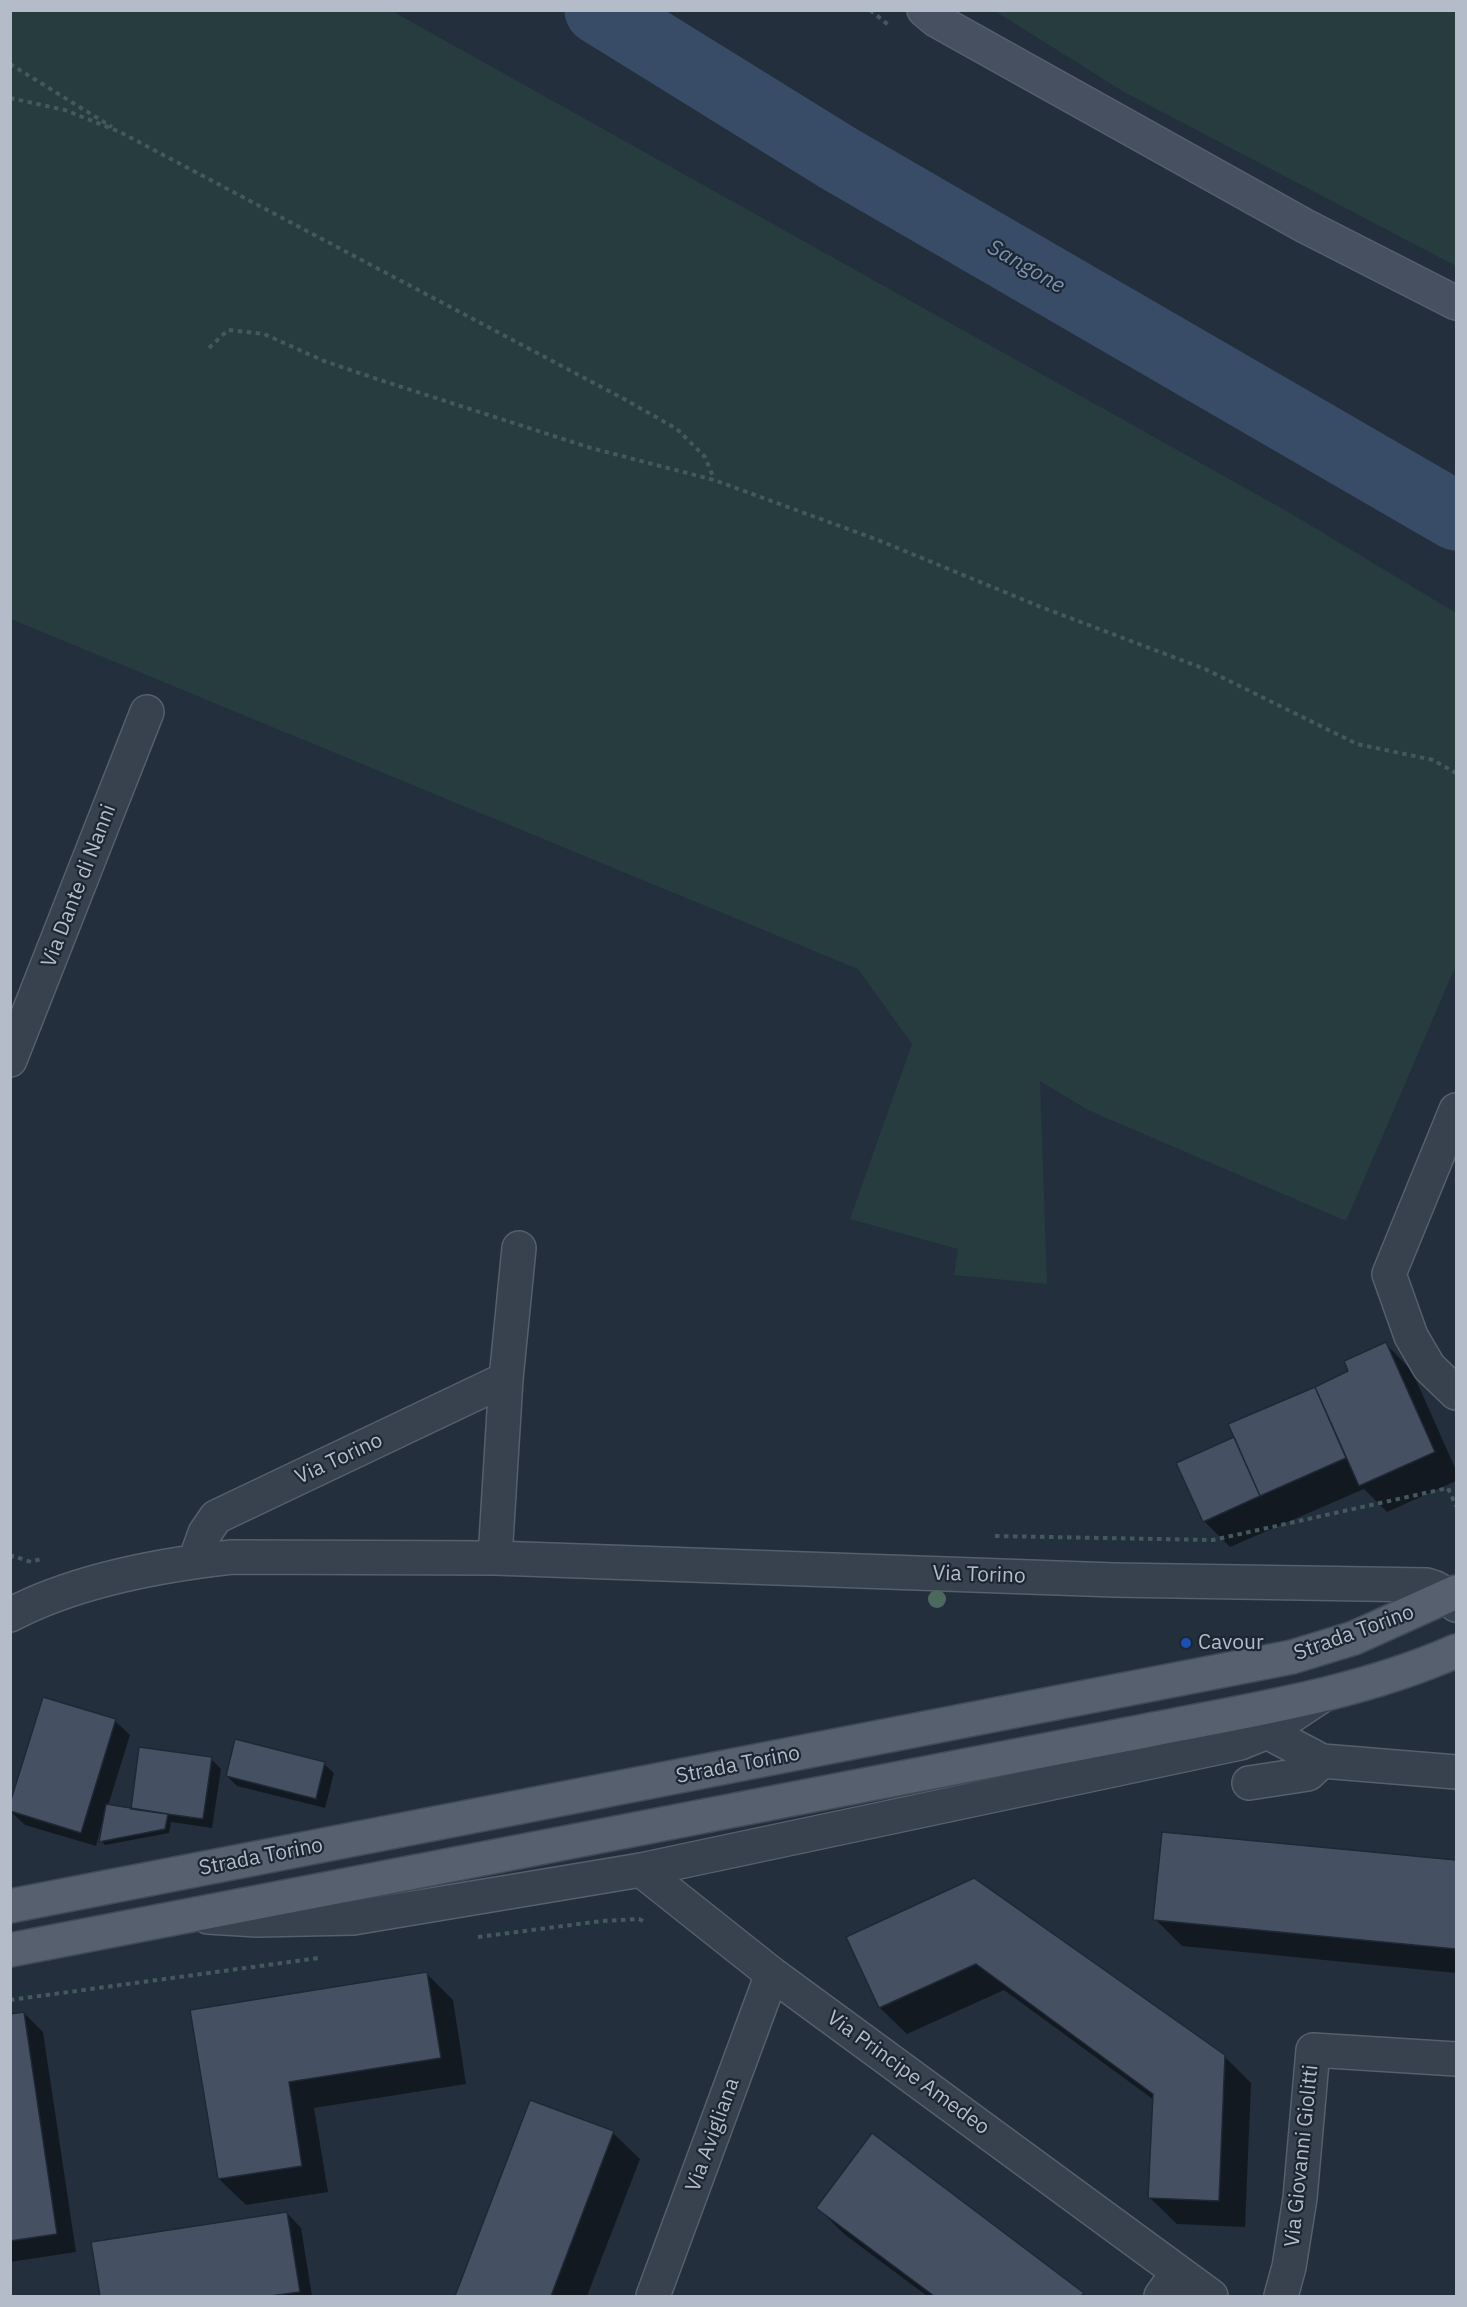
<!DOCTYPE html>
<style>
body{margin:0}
#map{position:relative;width:1467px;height:2307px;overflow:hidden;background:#242f3e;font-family:"IBM Plex Sans",sans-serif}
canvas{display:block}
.frame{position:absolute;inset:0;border:12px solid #b4bcc9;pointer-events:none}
</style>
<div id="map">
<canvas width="1467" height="2307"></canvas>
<div class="frame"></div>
</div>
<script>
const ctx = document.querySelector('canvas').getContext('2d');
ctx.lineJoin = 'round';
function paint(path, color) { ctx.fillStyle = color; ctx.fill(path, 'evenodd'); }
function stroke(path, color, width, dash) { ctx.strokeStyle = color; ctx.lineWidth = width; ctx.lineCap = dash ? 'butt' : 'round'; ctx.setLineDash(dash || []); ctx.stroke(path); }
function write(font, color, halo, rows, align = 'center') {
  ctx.font = font + ' "IBM Plex Sans",sans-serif'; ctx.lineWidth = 4.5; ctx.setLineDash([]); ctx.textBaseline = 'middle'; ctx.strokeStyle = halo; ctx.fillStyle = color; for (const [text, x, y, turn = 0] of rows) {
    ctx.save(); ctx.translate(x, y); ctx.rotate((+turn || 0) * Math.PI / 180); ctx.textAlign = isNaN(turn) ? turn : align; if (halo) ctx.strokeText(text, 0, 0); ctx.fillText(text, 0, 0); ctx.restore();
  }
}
const green = new Path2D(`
 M10 11H392L1290 513 1456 613V965L1346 1221 1088 1110 1040 1081 1047 1284 954 1275 958 1249 850 1219 912 1044 858 969 11 619Z
 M995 11H1456V266L1124 92Z`);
const shadow = new Path2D(`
 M1386 1344 1412 1371 1456 1470V1481L1387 1512 1364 1489 1230 1547 1204 1521 1236 1438 1230 1425 1351 1372Z
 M115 1721 130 1735 108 1806 132 1810 211 1759 221 1769 212 1828 171 1822 169 1833 105 1845 101 1841 103 1828 101 1827 96 1846 25 1825 10 1811Z
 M324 1764 334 1773 325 1808 237 1786 227 1776Z
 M1163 1833 1456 1862V1973L1182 1946 1155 1919Z
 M974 1880 1224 2056 1251 2083 1245 2227 1177 2224 1150 2198 1154 2100 1004 1990 907 2034 880 2008 847 1938Z
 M426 1973 453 2000 466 2084 314 2108 328 2192 246 2205 219 2179 192 2011Z
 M24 2013 43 2032 76 2252 10 2262V2015Z
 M531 2102 613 2133 640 2159 587 2296H457Z
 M818 2208 1083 2294 1085 2296H927L844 2234Z
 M287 2213 301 2228 312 2296H101L93 2244Z`);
const river = new Path2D(`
 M599 10 838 158 1456 516`);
const building = new Path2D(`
 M1386 1342 1435 1452 1359 1486 1315 1387 1348 1371 1344 1361Z
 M1315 1387 1346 1458 1260 1496 1228 1424Z
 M1234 1437 1260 1496 1203 1522 1176 1463Z
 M43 1697 116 1719 81 1833 10 1811V1803Z
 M235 1739 325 1762 316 1799 226 1776Z
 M139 1747 212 1757 203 1819 131 1809Z
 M106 1804 168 1814 165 1829 99 1842Z
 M1162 1832 1456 1860V1949L1153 1920Z
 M974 1878 1225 2055 1219 2201 1148 2198 1153 2094 976 1964 879 2008 846 1937Z
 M427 1972 441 2058 289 2082 302 2166 218 2179 190 2010Z
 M24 2012 57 2234 10 2241V2014Z
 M530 2100 614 2131 551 2296H455Z
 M872 2133 1084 2293 1081 2296H934L816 2208Z
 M287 2212 300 2292 270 2296H100L91 2242Z`);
const path = new Path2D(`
 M870 10 891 27
 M10 64 112 127
 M10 98 65 110 120 132 624 399 677 429 705 457 714 479
 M209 348 228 330 264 334 324 361 380 380 591 448 714 480 878 540 1041 607 1205 669 1357 744 1433 760 1456 773
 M995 1536 1213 1540 1448 1488 1456 1506
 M10 1558 13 1556 31 1562 41 1559
 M478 1937 602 1921 639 1919 643 1921
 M10 2000 319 1958`);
const street = new Path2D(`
 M10 1060 147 712
 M1456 1110 1389 1274 1411 1336 1429 1367 1456 1393
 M495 1558 506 1379 519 1248
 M195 1561 205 1533 216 1517 506 1379
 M10 1615C76 1580 160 1565 232 1557L495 1558 1114 1580 1427 1585C1440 1588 1448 1595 1456 1605
 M1267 1732 1322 1761 1456 1772
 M1249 1783 1308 1774 1322 1761
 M641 1870 772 1974 1211 2296
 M208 1917 257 1920 353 1918 641 1870 1240 1743 1267 1732 1323 1695
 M653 2296 772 1974
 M1161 2296 1178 2272
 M1281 2296 1289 2267 1300 2198 1313 2050 1456 2059`);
const secondary = new Path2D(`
 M924 10 936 20 1305 226 1456 303`);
const primary = new Path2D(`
 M10 1906 1292 1657 1354 1638 1456 1592
 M10 1950 1129 1734C1237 1712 1355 1696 1456 1651`);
const trees = [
 [937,1599]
];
const markers = [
 [1186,1643,6,"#1a4fb4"]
];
const streetNames = [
 ["Via Dante di Nanni",79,886,-69],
 ["Via Torino",339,1459,-25],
 ["Via Torino",979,1575,2],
 ["Strada Torino",1354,1633,-20],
 ["Strada Torino",738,1765,-11],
 ["Strada Torino",261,1857,-11],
 ["Via Principe Amedeo",908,2073,36],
 ["Via Avigliana",713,2135,-70],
 ["Via Giovanni Giolitti",1302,2156,-84]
];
const poiNames = [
 ["Cavour",1198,1643]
];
const waterNames = [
 ["Sangone",1026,267,30]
];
paint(green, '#263c3f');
paint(shadow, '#0007');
stroke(river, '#394c67', 69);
paint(building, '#455162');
stroke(building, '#1f2835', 1.5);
stroke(street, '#565f6c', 36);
stroke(secondary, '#565f6c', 36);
stroke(primary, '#414a57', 36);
stroke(path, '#44595c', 4, [4.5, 4.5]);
stroke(street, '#38414e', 33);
stroke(secondary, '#465061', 33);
stroke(primary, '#56606e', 33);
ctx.fillStyle = '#4b6a5d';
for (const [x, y] of trees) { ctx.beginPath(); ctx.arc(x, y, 9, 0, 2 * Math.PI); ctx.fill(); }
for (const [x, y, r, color] of markers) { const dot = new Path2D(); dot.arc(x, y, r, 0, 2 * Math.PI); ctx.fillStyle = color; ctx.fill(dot); stroke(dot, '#1d2633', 2); }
write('21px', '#b4bcc9', '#1d2633', streetNames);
write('21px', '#b4bcc9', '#1d2633', poiNames, 'left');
write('italic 22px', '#7c92b1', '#1d2633', waterNames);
</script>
